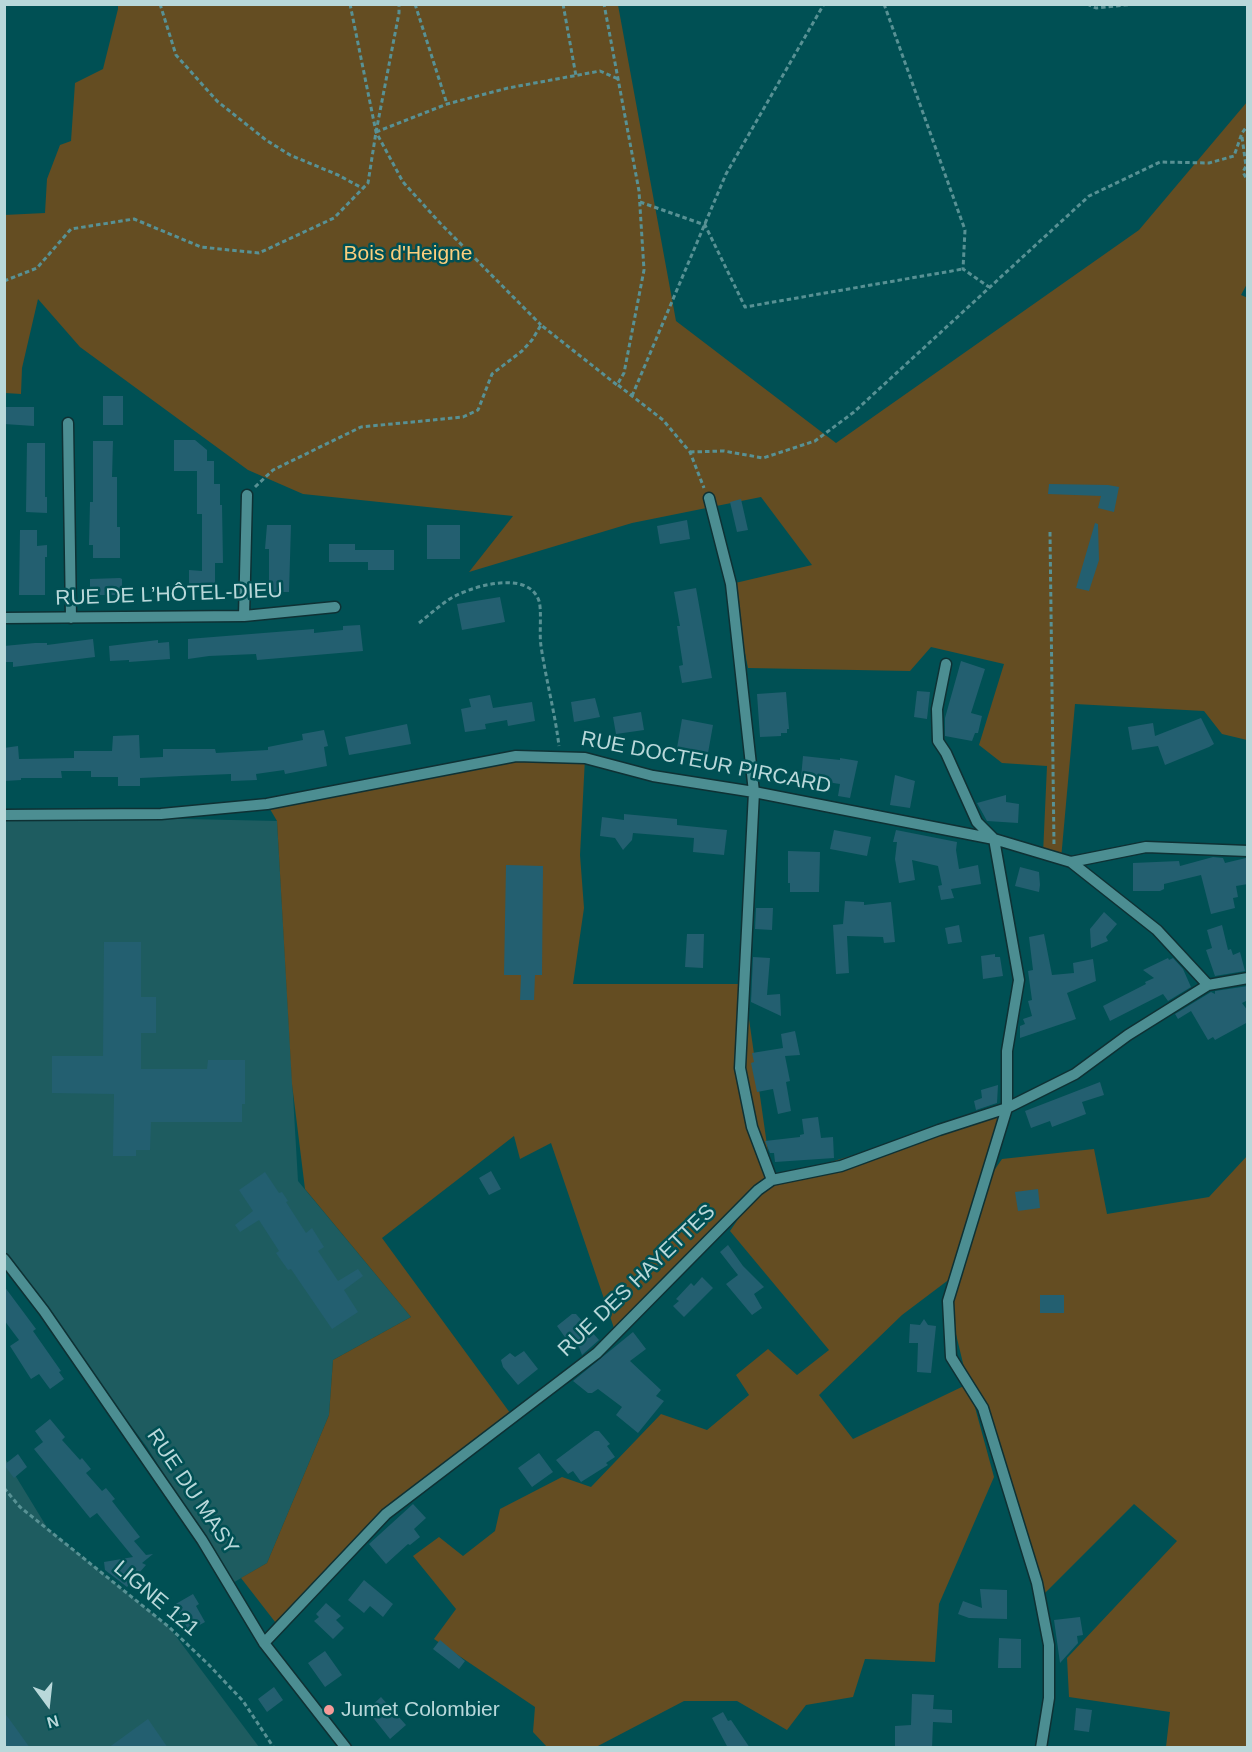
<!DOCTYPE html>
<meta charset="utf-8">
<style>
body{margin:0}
#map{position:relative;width:1252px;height:1752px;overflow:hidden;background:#005054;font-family:Helvetica,sans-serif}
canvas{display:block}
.frame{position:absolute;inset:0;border:6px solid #b9d8da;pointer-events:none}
.north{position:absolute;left:18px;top:1674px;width:60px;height:60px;-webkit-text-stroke:4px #005054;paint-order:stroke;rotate:165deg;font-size:16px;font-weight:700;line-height:24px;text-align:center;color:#b9d8da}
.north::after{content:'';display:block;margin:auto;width:21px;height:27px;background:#b9d8da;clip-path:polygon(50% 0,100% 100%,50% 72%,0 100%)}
</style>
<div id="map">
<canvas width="1252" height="1752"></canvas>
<div class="frame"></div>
<div class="north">N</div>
</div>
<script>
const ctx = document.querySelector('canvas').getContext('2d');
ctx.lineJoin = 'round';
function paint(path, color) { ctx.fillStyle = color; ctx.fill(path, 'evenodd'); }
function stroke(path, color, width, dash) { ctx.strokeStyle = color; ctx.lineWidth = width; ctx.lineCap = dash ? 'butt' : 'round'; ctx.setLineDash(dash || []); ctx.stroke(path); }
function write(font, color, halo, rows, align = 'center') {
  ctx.font = font + ' Helvetica,sans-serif'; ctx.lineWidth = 5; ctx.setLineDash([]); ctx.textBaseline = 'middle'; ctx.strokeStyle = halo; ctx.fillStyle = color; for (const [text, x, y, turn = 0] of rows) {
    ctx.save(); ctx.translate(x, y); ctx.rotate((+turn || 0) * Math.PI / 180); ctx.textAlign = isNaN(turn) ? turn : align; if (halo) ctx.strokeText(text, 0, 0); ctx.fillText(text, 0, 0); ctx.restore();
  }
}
const built = new Path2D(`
 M5 815 277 821 298 1181 411 1317 333 1360 329 1415 267 1563 231 1584 147 1447 5 1259Z
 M4 1457 48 1529 169 1627 259 1747H5Z`);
const green = new Path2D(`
 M118 5H618L676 321 836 443 1139 230 1247 102 1248 282 1241 295 1248 298 1247 740 1222 734 1204 711 1075 704 1061 859 1043 854 1047 766 1002 763 979 745 1004 664 931 647 910 671 748 668 731 584 812 565 761 497 632 523 469 572 513 516 303 494 248 470 80 347 38 299 22 368 21 394 5 393 4 215 45 213 47 179 60 145 71 141 75 83 103 69 118 9Z
 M516 756 585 758 580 855 584 908 573 984H744L772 1180 1007 1108 982 1188 1002 1159 1094 1149 1107 1214 1209 1197 1247 1156V1747H1166L1170 1712 1069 1697 1067 1658 1177 1541 1134 1504 1040 1598 989 1427 970 1389 994 1477 939 1604 935 1662 865 1659 853 1697 806 1705 787 1730 737 1701H684L596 1747H547L533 1732 535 1707 434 1639 456 1609 413 1556 439 1537 463 1556 495 1531 500 1509 562 1477 591 1487 661 1414 707 1430 749 1395 736 1375 768 1349 797 1375 829 1350 730 1231 747 1206 616 1334 551 1143 520 1159 514 1136 382 1238 513 1417 375 1525 279 1627 241 1578 267 1563 329 1415 333 1360 411 1317 305 1189 292 1084 277 821 267 804ZM955 1275 948 1301 968 1384 853 1439 819 1395 902 1315Z`);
const building = new Path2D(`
 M103 396H123V425H103Z
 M4 407H34V426L4 424Z
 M174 440H195L207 450V461H214V484H220V505H222L223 563H215V589H189V570L202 571V514H197V471H174Z
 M93 441H113L112 477H117V527H120V558H93V545H89L90 502H93Z
 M27 443H45V497H47V513L26 512Z
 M1049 484 1108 485 1119 487 1114 512 1098 508 1101 496 1048 494Z
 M741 499 748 530 737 532 730 502Z
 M687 520 690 539 660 544 657 526Z
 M1095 523 1098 524 1099 560 1089 591 1076 588Z
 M267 525H291L289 592H269V549H265Z
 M427 525H460V559H427Z
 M20 530H37V546L47 545V557H45V595H19Z
 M329 544H355V550H394V570H368V562H329Z
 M120 578 122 579V595H98V591H90V579Z
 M696 588 712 678 682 683 679 666 683 665 677 626H680L674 592Z
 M500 597 505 622 462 630 457 604Z
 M360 625 363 651 257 660 256 654 209 656 188 659V639L314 629V633L343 630V626Z
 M93 639 95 657 13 667V662H4V646L35 643H47V645Z
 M158 640V643L169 642 170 659 129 662V660L110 661 109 646Z
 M961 661 985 669 971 713 982 716 978 733H975L972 741 945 736V718Z
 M917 691 930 692 927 719 914 717Z
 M786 692 789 729H787V733H781V736L760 737 757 694Z
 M490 695 493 708 532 702 535 721 508 726 507 720 485 724 486 729 465 732 461 709 471 707 469 699Z
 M595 698 600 717 574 722 571 702Z
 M641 712 644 730 616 734 613 717Z
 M1201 718 1214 744 1209 747 1165 765 1158 746 1132 750 1128 727 1153 723 1155 736Z
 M682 719 713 725 708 753 677 748Z
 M407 724 411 744 349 755 345 737Z
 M324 730 328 746 324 747 327 766 285 774 284 770 256 774 257 780 231 781V774L182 776 140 778V786H118V777H91V771H61L62 778H21V780L4 781V748L18 746 19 759 74 758V751H112L113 736 139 735 140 758 163 757V749H215L216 753 268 750V747L303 740 302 734Z
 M803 756 840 760V758L858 761 850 798 838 796 840 784 801 778Z
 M895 775 915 781 910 808 890 805Z
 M1006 795V802L1019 804 1018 823 987 821 977 803Z
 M624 814 677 819V825L727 830 724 855 693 852 694 838 633 833 632 840 623 850 615 838 600 836 602 817 624 820Z
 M834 830 871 837 867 856 830 849Z
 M896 830 957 842 956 850 959 869 978 865 981 884 951 889 954 898 941 900 938 886 942 885 938 866 912 860 915 880 899 883 895 859 897 842H893Z
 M788 851 820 852 819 892H790V883H788Z
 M1213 857 1223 858 1225 863 1246 858 1248 884 1236 886 1238 897 1233 898 1235 908 1211 914 1201 875 1164 884V889L1160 891H1133V863L1179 861 1180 866Z
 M506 865 543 866 542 975H535L534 1000H520L521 975H504Z
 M1020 867 1039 872 1040 885 1039 892 1015 886Z
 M845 901 864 902V905L891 902 895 942 884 943 883 937 847 936 849 973 836 974 833 925 843 924Z
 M756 908H773L772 930 755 929Z
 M1104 912 1117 924 1106 937 1108 941 1091 948 1090 929Z
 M959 925 962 942 948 944 945 928Z
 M1222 925 1228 950 1231 949 1233 955 1240 952 1245 971 1215 976 1206 950 1212 948 1207 930Z
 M687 934H704L703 968 685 967Z
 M1044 934 1052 975 1074 973 1073 963 1093 959 1096 981 1067 993 1076 1019 1020 1038V1026L1025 1024 1023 1019 1032 1016 1028 1001 1032 1000 1028 971 1033 970 1029 937Z
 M104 942H141V997H156V1033H141V1069H207L208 1060H245V1104H242V1122H151L150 1150H136V1156H113L114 1094 52 1093V1056H103Z
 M995 954V957H1000L1003 976 983 979 981 956Z
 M753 957 770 958 767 995 780 994 781 1016 751 1002Z
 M1168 958 1169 960 1173 958 1183 969 1191 987 1168 1001 1163 994 1110 1021 1103 1006 1146 984 1145 982 1154 978 1143 970Z
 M1248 986V1000L1242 1003 1248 1011V1022L1215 1040 1213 1037 1208 1040 1191 1011 1178 1019 1175 1014 1211 992 1215 994V991Z
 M795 1031 800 1055 785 1056 790 1081 786 1082 791 1111 778 1114 773 1089 757 1092 751 1063 754 1062 752 1053 783 1048 781 1034Z
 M1100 1082 1104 1095 1082 1102 1086 1114 1052 1127 1050 1121 1031 1128 1025 1111Z
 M998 1085 997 1103 976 1110 974 1101 982 1098 981 1090Z
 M818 1117 821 1138 833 1137 834 1158 775 1162 774 1153H770L765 1141 800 1137V1135L804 1134 802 1119Z
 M491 1171 501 1189 489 1195 479 1178Z
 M265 1172 279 1193 282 1192 288 1201 286 1202 306 1233 312 1228 324 1247 318 1251 338 1281 358 1269 363 1276 344 1290 358 1312 332 1329 291 1269 288 1270 276 1253 279 1251 259 1220 240 1232 235 1225 253 1211 239 1190Z
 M1038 1189 1040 1208 1018 1211 1015 1192Z
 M728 1245 743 1266 764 1287 754 1294 762 1308 752 1315 726 1284 738 1275 720 1252Z
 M702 1277 713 1288 684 1317 673 1306 679 1301 676 1299 691 1283 694 1286Z
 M4 1286 36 1329 33 1331 61 1371 59 1372 64 1379 50 1389 39 1374 31 1379 10 1346 19 1340 4 1320Z
 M1040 1295H1064V1313H1040Z
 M572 1314H576L599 1340 582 1355 579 1347 572 1350 567 1340 557 1326Z
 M924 1319 928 1325 936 1326 931 1373 917 1372 918 1343H909L910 1324 920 1325Z
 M633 1332 646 1349 630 1361 661 1390 656 1396 664 1401 638 1433 616 1415 622 1407 598 1389 592 1393H588L573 1381Z
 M524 1351 538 1369 518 1385 503 1367 501 1360 510 1353 515 1357Z
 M50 1419 65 1437 62 1440 80 1460 82 1458 91 1469 86 1473 102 1491 106 1488 115 1499 112 1501 140 1537 134 1541 146 1555 153 1554 142 1563 146 1565 127 1587 105 1570 104 1562 133 1557 97 1513 90 1518 34 1449 43 1442 35 1431Z
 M595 1431H599L610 1444 607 1446 615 1457 606 1463 608 1465 581 1482 573 1471 568 1474 556 1460Z
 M539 1453 553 1472 532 1487 518 1468Z
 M18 1454 27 1467 14 1478 4 1465Z
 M413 1504 426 1518 414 1529 420 1537 410 1545 408 1544 386 1564 369 1544Z
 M364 1580 393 1604 383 1617 370 1606 364 1613 348 1600Z
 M980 1589 1007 1590V1619L969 1618 958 1614 963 1601 982 1608Z
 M193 1594 199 1604 196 1606 205 1622 189 1631 174 1605Z
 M326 1603 341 1616 336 1620 344 1628 333 1639 314 1621 319 1617 316 1614Z
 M1080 1617 1083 1635 1077 1636 1078 1643 1060 1663 1054 1620Z
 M999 1638 1021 1639V1668H998Z
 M440 1640 465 1661 459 1669 433 1649Z
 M325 1651 342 1675 325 1687 308 1663Z
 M274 1687 283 1700 267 1712 258 1699Z
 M912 1694 934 1695 933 1709 952 1710V1723L933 1722 932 1748H895V1726L911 1725Z
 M381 1697 406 1725 390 1739 367 1710Z
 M1076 1708 1092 1710 1089 1732 1074 1730Z
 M4 1712 15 1727 30 1748H4Z
 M723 1712 728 1721 731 1720 750 1748H728L712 1718Z
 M148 1719 168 1748H108Z`);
const path = new Path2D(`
 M160 4 176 55 217 101 266 140 290 155 338 175 362 188
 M350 4 376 132 403 182 440 223 541 325
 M415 4 447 104
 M563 4 576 76
 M884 4 965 230 963 269 989 287
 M1087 4 1096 8 1134 4
 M376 132 447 104 508 88 600 71 618 79
 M1242 137 1246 166 1243 172 1248 182
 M640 202 705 225 745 307 963 269
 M4 281 37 268 71 229 134 219 201 247 259 253 334 218 368 183 376 132 399 13V4
 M618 385 663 420 690 452 704 488
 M632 396 726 174 824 4
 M690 452 724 451 763 458 815 441 854 412 1089 196 1160 162 1209 163 1234 156 1242 133 1248 125
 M255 487 273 470 361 427 463 417 478 410 492 374 522 351 532 340 541 325 617 385 624 373 644 270 639 191 604 4
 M1050 532 1054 846
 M419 623C429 615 438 607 448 600 468 587 528 568 539 601 542 611 539 634 541 646 546 680 555 713 559 746
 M4 1488 20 1507 169 1627 209 1665 243 1701 274 1748`);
const minor = new Path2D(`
 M68 423 71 618
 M709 498 731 584 754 792 740 1068 752 1127 772 1180
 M244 616 247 495
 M4 618 244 616 335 607
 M4 815 161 814 267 804 516 756 585 758 653 776 754 792 994 839 1071 862 1157 930 1208 985
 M1071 862 1146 847 1248 851
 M4 1259 44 1311 202 1540 264 1643 346 1748
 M264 1643 386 1514 597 1353 758 1190 772 1180 841 1166 939 1130 1007 1108V1051L1019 980 994 839 977 822 946 753 938 741 937 709 946 664
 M1041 1748 1049 1698V1645L1037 1583 983 1408 951 1357 948 1301 1007 1108 1075 1074 1128 1035 1208 985 1248 978`);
const markers = [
 [329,1710,6,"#f59b99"]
];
const parkNames = [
 ["Bois d'Heigne",408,254]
];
const streetNames = [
 ["RUE DE L’HÔTEL-DIEU",169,595,-2],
 ["RUE DOCTEUR PIRCARD",706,763,11],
 ["RUE DES HAYETTES",637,1281,-44],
 ["RUE DU MASY",192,1492,56],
 ["LIGNE 121",156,1599,40]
];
const poiNames = [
 ["Jumet Colombier",341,1710]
];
paint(built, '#1e5c60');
paint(green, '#644d22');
paint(building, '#235f70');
stroke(minor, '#0e3134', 13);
stroke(path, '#589194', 3, [4.5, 3]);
stroke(minor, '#4c8e92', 10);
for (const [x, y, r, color] of markers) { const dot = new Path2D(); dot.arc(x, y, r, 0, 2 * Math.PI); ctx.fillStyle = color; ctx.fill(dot); stroke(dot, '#005054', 2); }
write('21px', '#fbce7d', '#005054', parkNames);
write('21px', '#b9d8da', '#005054', streetNames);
write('21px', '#b9d8da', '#005054', poiNames, 'left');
</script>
